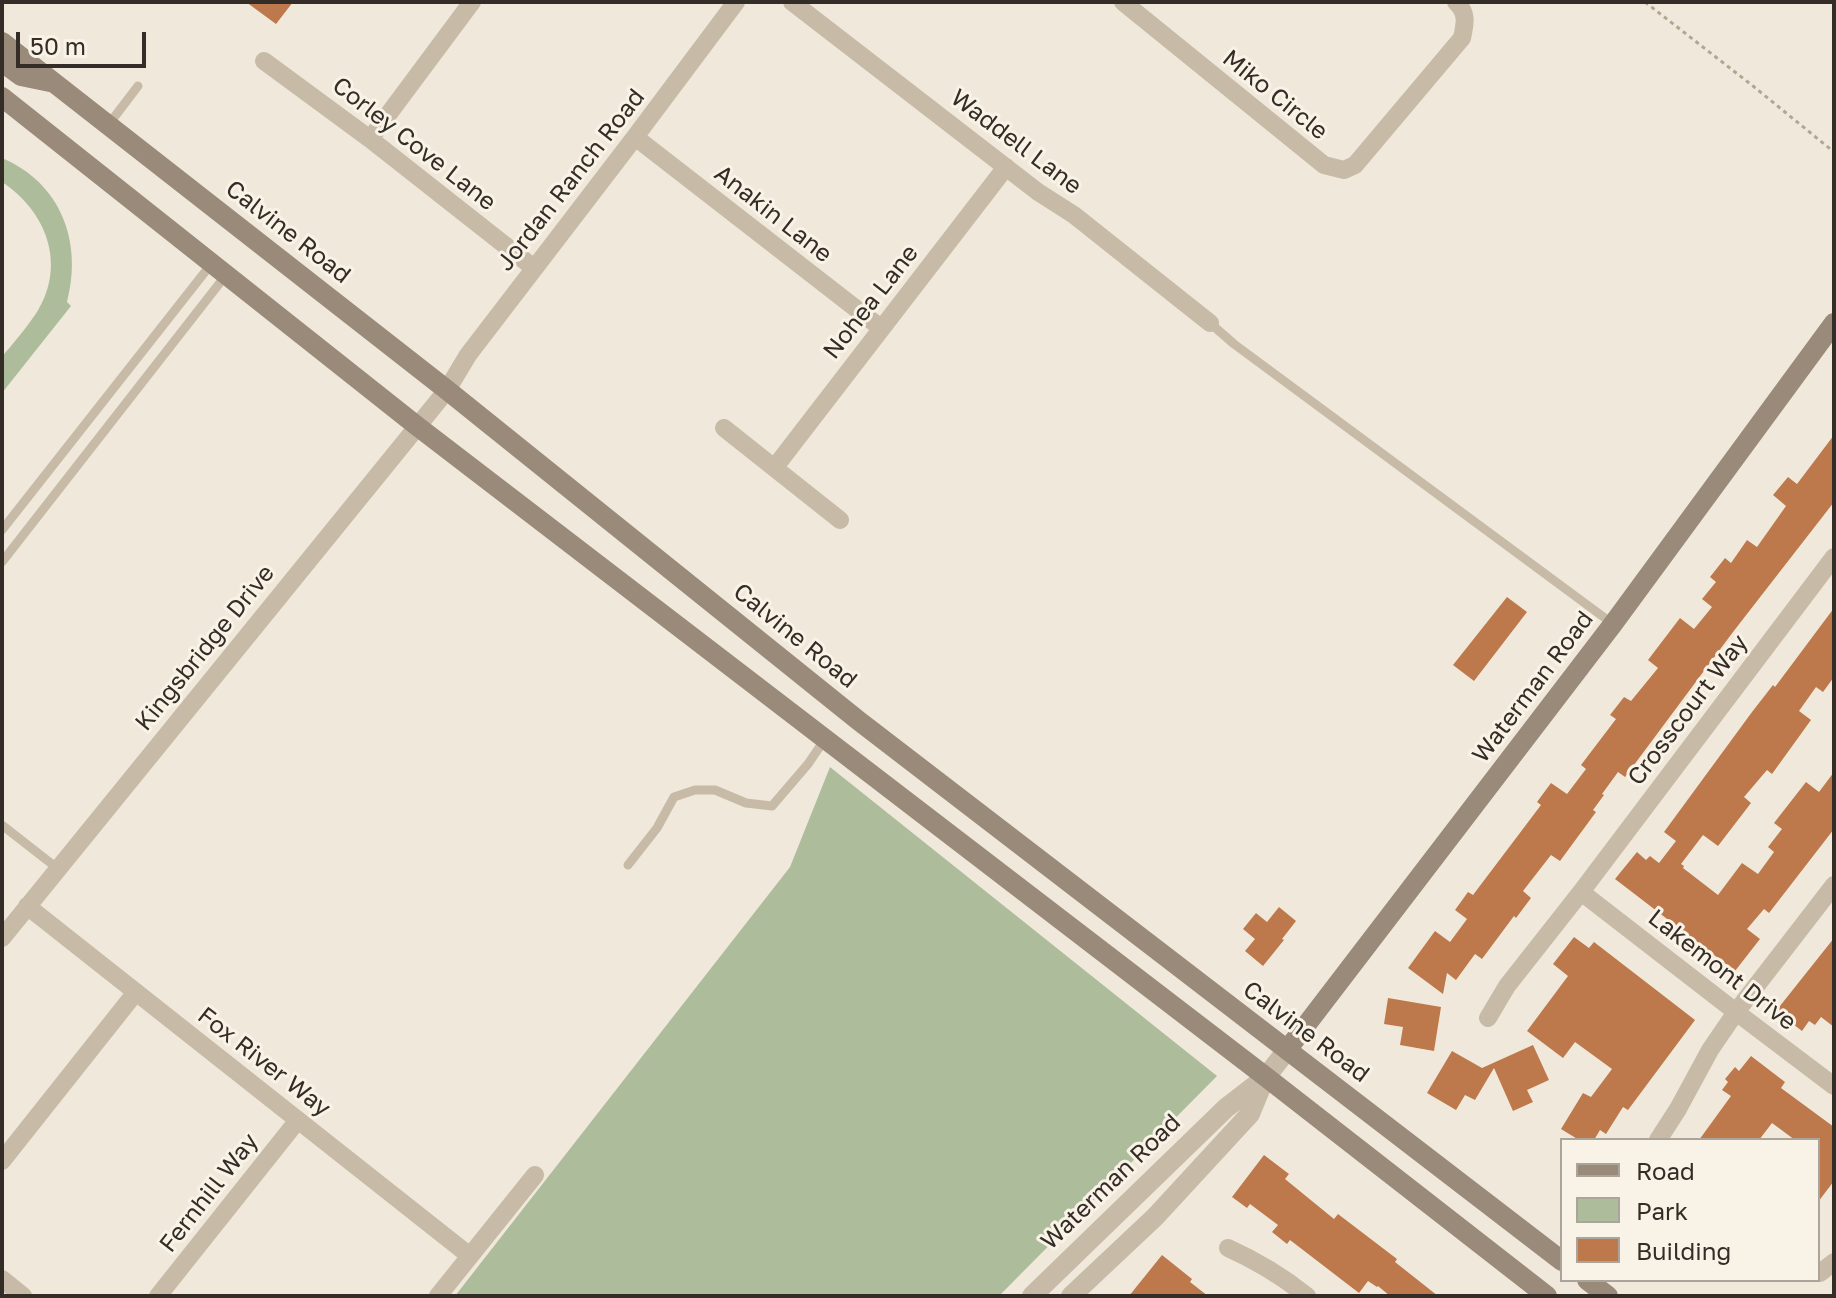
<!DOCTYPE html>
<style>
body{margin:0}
#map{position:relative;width:1836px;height:1298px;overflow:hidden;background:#f0e9db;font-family:"Golos Text",sans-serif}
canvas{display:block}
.frame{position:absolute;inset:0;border:4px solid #342d27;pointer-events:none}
.legend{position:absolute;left:1560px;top:1138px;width:260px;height:144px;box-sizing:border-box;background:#f8f3e6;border:2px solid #aaa49a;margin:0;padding:10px 14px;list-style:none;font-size:24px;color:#342d27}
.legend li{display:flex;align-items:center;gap:16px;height:40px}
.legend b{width:40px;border:2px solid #aaa49a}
.scale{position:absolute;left:16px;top:32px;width:130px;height:36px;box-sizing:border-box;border:4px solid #342d27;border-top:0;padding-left:10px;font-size:24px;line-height:28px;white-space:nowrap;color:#342d27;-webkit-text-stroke:6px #f8f3e6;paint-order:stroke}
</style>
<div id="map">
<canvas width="1836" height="1298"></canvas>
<div class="frame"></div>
<ul class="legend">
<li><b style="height:10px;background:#9a8a79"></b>Road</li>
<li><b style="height:22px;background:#adbd9c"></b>Park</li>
<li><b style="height:22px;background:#bd794b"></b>Building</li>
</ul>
<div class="scale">50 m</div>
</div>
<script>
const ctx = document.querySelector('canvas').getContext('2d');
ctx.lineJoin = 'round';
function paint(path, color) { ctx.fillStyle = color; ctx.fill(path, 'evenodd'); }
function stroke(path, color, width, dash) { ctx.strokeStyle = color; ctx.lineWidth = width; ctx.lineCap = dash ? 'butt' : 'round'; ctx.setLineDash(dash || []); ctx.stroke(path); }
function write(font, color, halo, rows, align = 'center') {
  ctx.font = font + ' "Golos Text",sans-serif'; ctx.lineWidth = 6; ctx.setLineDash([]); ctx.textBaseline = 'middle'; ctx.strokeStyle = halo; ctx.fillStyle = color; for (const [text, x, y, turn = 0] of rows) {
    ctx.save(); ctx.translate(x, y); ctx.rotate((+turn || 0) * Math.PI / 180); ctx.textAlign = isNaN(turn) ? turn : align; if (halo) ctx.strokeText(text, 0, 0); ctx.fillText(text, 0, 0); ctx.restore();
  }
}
const green = new Path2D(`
 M2 158C61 183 83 242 67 302L71 306 2 393C2 383 0 366 3 356 5 352 8 350 11 346 20 335 29 324 37 312 67 264 46 211 2 182Z
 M830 767 1217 1076 999 1296H455L790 867Z`);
const building = new Path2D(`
 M246 2H293L276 24Z
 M1834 435V502L1733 632 1625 777 1618 772 1602 794 1604 795 1593 810 1596 812 1560 861 1551 855 1523 891 1531 898 1516 918 1514 916 1482 959 1475 954 1456 980 1447 973 1443 994 1408 968 1435 931 1450 942 1467 919 1455 910 1468 892 1473 895 1541 805 1537 802 1551 783 1567 794 1586 769 1581 765 1616 719 1610 715 1624 697 1631 701 1658 668 1648 660 1680 618 1694 629 1712 607 1702 599 1716 582 1710 577 1725 558 1731 563 1747 540 1757 547 1786 506 1773 495 1788 477 1797 484Z
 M1507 597 1527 612 1474 681 1453 665Z
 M1834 608V677L1823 692 1816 687 1799 711 1811 720 1772 774 1767 770 1744 797 1751 803 1718 846 1703 835 1681 864 1684 866 1683 868 1718 895 1742 863 1758 874 1774 852 1768 847 1782 829 1774 823 1806 782 1819 792 1834 772V829L1769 913 1764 909 1747 929 1760 939 1735 971 1615 879 1637 852 1646 860 1650 856 1659 863 1676 841 1664 832 1752 712 1773 685 1775 687Z
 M1279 907 1296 921 1282 939 1284 940 1263 966 1245 951 1255 939 1243 929 1256 913 1267 922Z
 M1574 937 1589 948 1594 942 1695 1020 1628 1110 1623 1107 1606 1134 1600 1130 1594 1140H1579L1561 1129 1583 1093 1591 1097 1612 1069 1575 1042 1563 1058 1527 1031 1568 976 1553 964Z
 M1834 938V1027L1821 1017 1815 1025 1809 1021 1802 1031 1776 1011Z
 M1388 998 1441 1007 1434 1051 1400 1045 1403 1027 1384 1024Z
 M1533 1045 1549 1080 1527 1090 1533 1102 1513 1111 1494 1068 1475 1100 1465 1095 1456 1110 1427 1093 1452 1051 1482 1068Z
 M1751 1056 1785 1082 1781 1088 1834 1127V1181L1818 1202V1140H1795L1772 1123 1759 1140H1699L1731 1096 1722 1090 1728 1082 1725 1079 1735 1067 1739 1071Z
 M1264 1155 1289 1174 1285 1179 1334 1219 1338 1214 1397 1259 1395 1262 1438 1296H1390L1378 1286 1377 1287 1368 1281 1359 1293 1290 1240 1287 1244 1272 1232 1278 1225 1250 1204 1247 1208 1232 1197Z
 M1162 1255 1192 1279 1190 1282 1208 1296H1129Z`);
const path = new Path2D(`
 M1645 2 1753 86 1834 152`);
const service = new Path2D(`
 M109 124 138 86
 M1210 323 1234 344 1613 624
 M2 530 212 263
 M2 562 226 275
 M2 825 57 868
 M628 865 657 828 674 797 695 790H715L746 803 772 806 808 764 825 739`);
const minor = new Path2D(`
 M792 2 1038 192 1074 215 1210 323
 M1123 2 1324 165 1344 170 1355 165 1462 38C1465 24 1468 13 1456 2
 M264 61 370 139 534 268
 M635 137 881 328
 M370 139 472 2
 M724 428 840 520
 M775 467 1006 167
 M1581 892 1736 1012 1834 1086
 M27 906 470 1256
 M2 938 447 390 468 355 635 137 736 2
 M1488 1018 1507 986 1581 892 1834 557
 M1658 1140 1678 1109 1710 1050 1736 1012 1834 885
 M2 1161 136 992
 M1228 1248C1257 1261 1283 1277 1307 1296
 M1820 1273 1834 1262
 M2 1279 23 1296
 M158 1296 298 1120
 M438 1296 535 1175`);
const tertiary = new Path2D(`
 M1032 1296 1226 1108 1266 1077 1287 1050
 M1071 1296 1155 1217 1250 1114 1264 1080`);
const secondary = new Path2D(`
 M2 42 447 390 859 721 1562 1261
 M2 62 21 76 50 82
 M2 97 417 426 1266 1077 1547 1296
 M1287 1050 1613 624 1834 323
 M1587 1280 1608 1296`);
const streetNames = [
 ["Miko Circle",1275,95,39],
 ["Waddell Lane",1016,142,37],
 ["Corley Cove Lane",414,144,38],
 ["Jordan Ranch Road",571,180,-52],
 ["Anakin Lane",773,214,38],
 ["Calvine Road",288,232,38],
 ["Nohea Lane",871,302,-52],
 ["Calvine Road",795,636,39],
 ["Kingsbridge Drive",205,648,-51],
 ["Waterman Road",1533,687,-53],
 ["Crosscourt Way",1688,710,-53],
 ["Lakemont Drive",1722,970,38],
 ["Calvine Road",1306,1032,37],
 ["Fox River Way",264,1062,38],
 ["Waterman Road",1111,1182,-44],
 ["Fernhill Way",209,1193,-52]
];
paint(green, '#adbd9c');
paint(building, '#bd794b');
stroke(path, '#b2a592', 3, [4, 4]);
stroke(service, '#c7bba7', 9);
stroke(minor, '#c7bba7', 18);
stroke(tertiary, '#c7bba7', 20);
stroke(secondary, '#9a8a79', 20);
write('24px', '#342d27', '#f8f3e6', streetNames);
</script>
